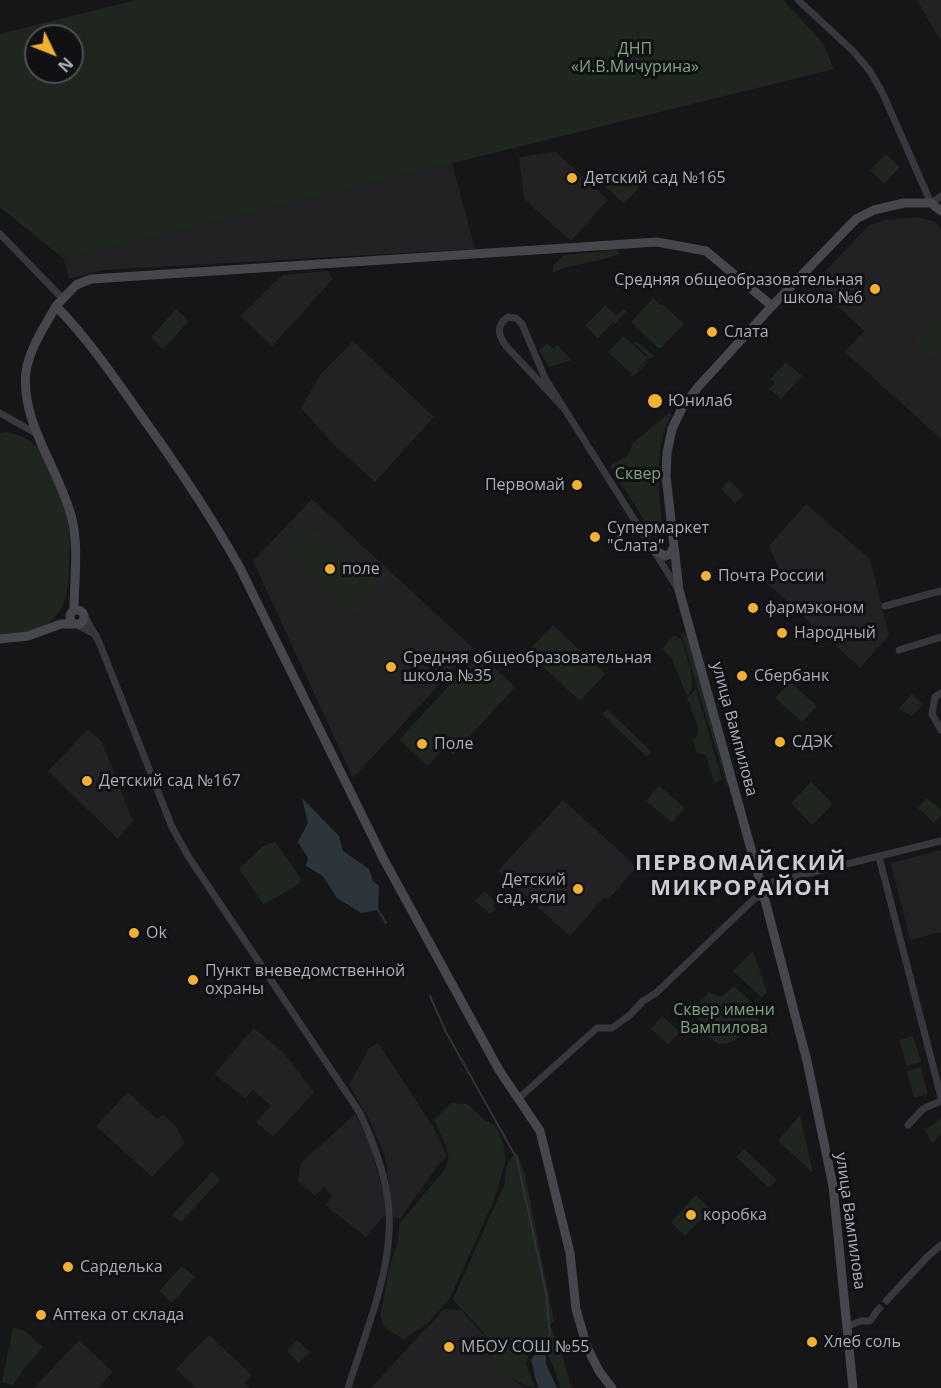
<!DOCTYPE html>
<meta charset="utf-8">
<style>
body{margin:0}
#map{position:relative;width:941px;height:1388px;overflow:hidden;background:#161618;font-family:"Open Sans",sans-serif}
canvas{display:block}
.north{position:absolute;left:24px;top:24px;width:60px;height:60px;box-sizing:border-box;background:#111113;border:2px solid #4d4f55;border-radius:50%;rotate:133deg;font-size:16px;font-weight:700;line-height:24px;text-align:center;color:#a8adb8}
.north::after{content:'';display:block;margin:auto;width:21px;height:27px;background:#f2b134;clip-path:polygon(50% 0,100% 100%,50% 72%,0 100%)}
</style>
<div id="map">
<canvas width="941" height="1388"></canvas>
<div class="north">N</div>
</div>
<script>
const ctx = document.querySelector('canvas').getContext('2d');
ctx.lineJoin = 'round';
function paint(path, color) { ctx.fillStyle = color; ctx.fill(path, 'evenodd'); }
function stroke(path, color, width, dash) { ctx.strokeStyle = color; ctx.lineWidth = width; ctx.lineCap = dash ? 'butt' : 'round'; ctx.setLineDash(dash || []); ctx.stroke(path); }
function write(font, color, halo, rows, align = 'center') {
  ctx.font = font + ' "Open Sans",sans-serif'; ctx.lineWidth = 6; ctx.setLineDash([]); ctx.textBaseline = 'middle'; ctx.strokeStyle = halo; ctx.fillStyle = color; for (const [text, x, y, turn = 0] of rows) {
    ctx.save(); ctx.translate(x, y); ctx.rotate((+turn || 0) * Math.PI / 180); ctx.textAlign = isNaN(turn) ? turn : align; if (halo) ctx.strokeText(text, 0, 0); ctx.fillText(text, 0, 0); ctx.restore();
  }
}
const built = new Path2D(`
 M917 0H941V42Z
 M556 152 608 200 571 241 524 199 519 157Z
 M452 163 475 249 104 270 69 279 64 259Z
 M917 217 936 222 941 231V439L845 352 864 331 814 283 868 226 885 220Z
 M328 271 333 279 272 346 241 316 282 275Z
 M353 341 434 417 375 482 333 444 301 408 320 375Z
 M312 499 473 648 353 778 253 561Z
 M806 504 870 559 889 635 860 668 765 581 778 566 769 546Z
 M88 729 102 742 133 821 118 839 48 771Z
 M563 800 637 867 608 900 604 897 570 936 498 871Z
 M941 850V932L910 940 891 863Z
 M254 1028 283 1052 314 1092 273 1137 256 1122 271 1106 253 1090 245 1098 214 1074Z
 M378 1043 434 1128 447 1157 439 1164 400 1219 393 1217 385 1156 370 1121 349 1085 369 1048Z
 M128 1092 157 1119 163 1115 176 1126 184 1143 152 1177 96 1126Z
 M355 1114 369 1142 384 1195 385 1215 366 1237 325 1205 333 1196 324 1187 315 1196 298 1181 300 1164Z
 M444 1309 461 1310 486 1337 491 1357 508 1376 525 1388H371Z
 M209 1335 252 1375 245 1383 249 1388H197L176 1369Z
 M79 1340 113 1372 98 1388H34Z`);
const green = new Path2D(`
 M136 0H783L823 43 834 69 64 259 0 207V34ZM36 36H72V72H36Z
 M886 154 900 167 884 184 870 170Z
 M614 174 622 181 629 174 641 185 624 204 604 185Z
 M618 250 620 255 564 268 553 273V266L564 255Z
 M653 298 660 305 662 304 684 324 661 348 657 347 631 322Z
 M605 305 616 315 623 309 627 311 615 324 613 322 598 338 585 326Z
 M176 309 189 321 163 349 151 337Z
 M941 310V352L933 359 930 358 915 345 914 338Z
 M623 336 648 358 649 357 634 343 636 341 654 356 652 358 647 359 634 374 646 362 647 363 634 376 628 375 632 374 608 352Z
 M547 343 553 349 557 345 572 360 549 367 539 351Z
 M786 362 802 376 781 399 769 389 775 383 770 379Z
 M670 412 671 416C651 448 661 509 664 546L659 544 610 466 628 455 633 443Z
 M6 432C36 436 50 460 60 487 62 494 66 502 68 509 70 525 70 543 69 560 69 577 69 599 58 613 44 632 21 633 0 636V433Z
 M729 480 744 495 735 503 721 489Z
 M304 529 316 530 372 580 376 593 369 604 357 612 346 610 289 558C287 544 293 537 304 529Z
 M553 625 605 674 580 701 527 652Z
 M683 633 689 639 730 785 727 786 682 636Z
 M674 635 681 639C685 654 700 686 687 696L671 657 662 649Z
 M479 653 515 687 453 755 445 747 428 766 399 740Z
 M790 682 817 706 802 722 775 698Z
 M696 689 722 779 714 784 706 755 697 753 693 741 698 734V727L687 698Z
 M912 694 923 705 912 716 898 709Z
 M607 709 652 752 647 757 602 714Z
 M811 782 833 804 812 825 791 803Z
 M659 786 685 808 672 823 646 801Z
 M927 798 941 810V816L934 823 918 808Z
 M275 842 302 880C291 891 276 896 264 905L239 869 263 846Z
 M484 891 496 902 492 906 496 909 490 914 475 901Z
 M753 951 767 992 762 998 733 971Z
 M734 986C747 999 760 1005 758 1025L747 1026C743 1036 728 1049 716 1042 710 1039 705 1033 701 1029V1022L691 1012 709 992 721 997Z
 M662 1016 680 1032 668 1044 651 1029Z
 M913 1036 921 1062 907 1066 899 1040Z
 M921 1067 928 1094 914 1098 907 1071Z
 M451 1103 467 1104 485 1120 496 1126 503 1144 506 1160 494 1200 450 1298 428 1323 404 1339C373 1324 380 1317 386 1289 387 1283 387 1276 389 1270 393 1255 400 1240 399 1224L443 1172 449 1160 446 1146 434 1120Z
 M800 1115V1116L813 1173 778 1141Z
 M941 1118V1134L932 1143 925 1130Z
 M744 1149 777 1180 769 1188 736 1157Z
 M517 1153 525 1174 554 1321 550 1325 554 1335 559 1339C561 1355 567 1369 570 1384L574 1388H560L556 1373 544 1344 534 1341 526 1363 535 1388C518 1384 499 1373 491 1356 488 1351 489 1343 487 1338 482 1328 462 1311 453 1299L505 1183C505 1171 506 1160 517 1153Z
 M212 1172 220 1180 181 1222 172 1215Z
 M696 1195 711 1209 685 1236 671 1222Z
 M182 1266 195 1277 172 1303 159 1291Z
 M13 1328 24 1330 43 1347 22 1371 13 1385 2 1382Z
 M297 1340 310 1352 299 1363 287 1351Z`);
const water = new Path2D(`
 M302 798 339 836 343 851 369 869 373 881 379 886 378 910 361 913 337 898 323 876 306 866 308 858 298 842 308 823Z
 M537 1351H541L546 1357V1364L557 1388H539C535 1381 534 1369 531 1360Z`);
const stream = new Path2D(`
 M378 910 386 923
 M430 996 446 1032 517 1159 546 1293 550 1335 541 1351`);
const streetTunnel = new Path2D(`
 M877 1311 887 1300`);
const street = new Path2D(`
 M798 0 853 51 870 71 883 94 931 203 941 196
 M0 234 63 299
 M562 406 506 346C498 335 496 325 508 317L516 318 522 324 545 378 678 589
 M0 413 37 434
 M885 606 941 591
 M85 617 99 642 172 827 188 856 360 1113C377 1150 392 1192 389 1233 387 1282 363 1340 348 1388
 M77 625 96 635
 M899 650 941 637
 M941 693 935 697 932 714 941 730
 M879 857 941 1097
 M761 885 941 841
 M518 1099 597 1028H612L630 1015 643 1001 656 993 754 899 763 895
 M908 1125 923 1109 941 1101
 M887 1300 928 1256 941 1245
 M848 1326 861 1321H870L877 1311`);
const secondary = new Path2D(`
 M56 306C45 326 29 349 26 372 20 422 61 472 72 519 79 548 74 581 74 611
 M654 550 665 556 670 554 674 547
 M70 617a7 7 0 1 1 14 0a7 7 0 1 1-14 0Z
 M0 639 28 636 61 624H75
 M612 1388 599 1371 587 1347 576 1309 570 1253 540 1131 499 1070 383 858 240 568C210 514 176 464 140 414 114 377 88 339 56 306L76 285 91 279 657 242 706 251 772 306
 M853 1388 833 1186 807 1061 761 885 679 590 666 476 667 453 672 429 682 408 698 387 772 306 856 219 874 210 904 203H931L941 211`);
const markers = [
 [572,178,6,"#f2b134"],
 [875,289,6,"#f2b134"],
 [712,332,6,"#f2b134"],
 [655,401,8,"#f2b134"],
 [577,485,6,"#f2b134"],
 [595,537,6,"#f2b134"],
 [330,569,6,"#f2b134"],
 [706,576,6,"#f2b134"],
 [753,608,6,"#f2b134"],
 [782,633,6,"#f2b134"],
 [391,667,6,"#f2b134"],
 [742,676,6,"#f2b134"],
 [780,742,6,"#f2b134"],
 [422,744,6,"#f2b134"],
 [87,781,6,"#f2b134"],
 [578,889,6,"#f2b134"],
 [134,933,6,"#f2b134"],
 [193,980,6,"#f2b134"],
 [691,1215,6,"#f2b134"],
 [68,1267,6,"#f2b134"],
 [41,1315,6,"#f2b134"],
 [812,1342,6,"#f2b134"],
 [449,1347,6,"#f2b134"]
];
const parkNames = [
 ["ДНП",635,49],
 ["«И.В.Мичурина»",635,67],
 ["Сквер",638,474],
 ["Сквер имени",724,1010],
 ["Вампилова",724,1028]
];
const poiNames = [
 ["Детский сад №165",584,178],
 ["Средняя общеобразовательная",863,280,"right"],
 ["школа №6",863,298,"right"],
 ["Слата",724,332],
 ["Юнилаб",668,401],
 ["Первомай",565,485,"right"],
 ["Супермаркет",607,528],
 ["\"Слата\"",607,546],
 ["поле",342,569],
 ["Почта России",718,576],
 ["фармэконом",765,608],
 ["Народный",794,633],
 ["Средняя общеобразовательная",403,658],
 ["школа №35",403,676],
 ["Сбербанк",754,676],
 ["СДЭК",792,742],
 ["Поле",434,744],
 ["Детский сад №167",99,781],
 ["Детский",566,880,"right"],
 ["сад, ясли",566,898,"right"],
 ["Ok",146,933],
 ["Пункт вневедомственной",205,971],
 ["охраны",205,989],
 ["коробка",703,1215],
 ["Сарделька",80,1267],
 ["Аптека от склада",53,1315],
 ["Хлеб соль",824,1342],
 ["МБОУ СОШ №55",461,1347]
];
const streetNames = [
 ["улица Вампилова",734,729,75],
 ["улица Вампилова",850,1221,82]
];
const districtNames = [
 ["ПЕРВОМАЙСКИЙ",741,864],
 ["МИКРОРАЙОН",741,889]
];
paint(built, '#222225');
paint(green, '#1e261f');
paint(water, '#2c353c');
stroke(stream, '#2c353c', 2);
stroke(streetTunnel, '#333438', 7, [7, 3.5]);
stroke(street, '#37383d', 7);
stroke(secondary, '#45474d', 9);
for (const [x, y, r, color] of markers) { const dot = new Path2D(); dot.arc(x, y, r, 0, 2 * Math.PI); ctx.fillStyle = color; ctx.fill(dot); stroke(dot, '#111113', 2); }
write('16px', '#7fa381', '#111113', parkNames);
write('16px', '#a8adb8', '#111113', poiNames, 'left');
write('16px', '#a8adb8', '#111113', streetNames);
ctx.letterSpacing = '1.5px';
write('bold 22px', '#c9ccd4', '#111113', districtNames);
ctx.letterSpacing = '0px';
</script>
